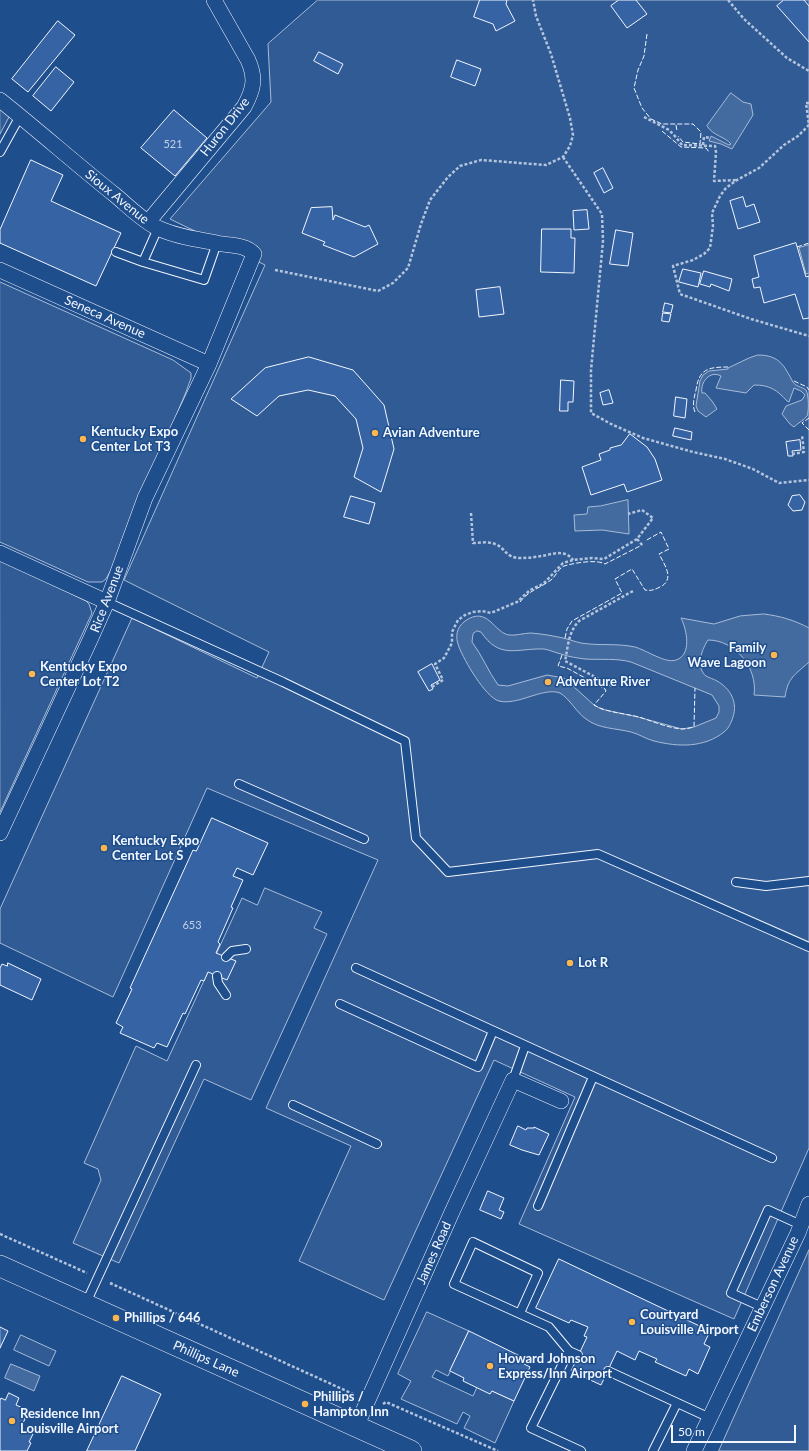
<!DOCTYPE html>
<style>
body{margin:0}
#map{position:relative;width:809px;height:1451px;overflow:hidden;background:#1f4e8c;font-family:Lato,sans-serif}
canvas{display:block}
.scale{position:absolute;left:671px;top:1425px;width:125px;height:18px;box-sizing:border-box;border:2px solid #f2f6ff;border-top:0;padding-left:5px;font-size:12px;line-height:14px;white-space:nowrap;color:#f2f6ff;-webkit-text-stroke:3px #1f4e8c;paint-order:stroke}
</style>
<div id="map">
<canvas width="809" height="1451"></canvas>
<div class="scale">50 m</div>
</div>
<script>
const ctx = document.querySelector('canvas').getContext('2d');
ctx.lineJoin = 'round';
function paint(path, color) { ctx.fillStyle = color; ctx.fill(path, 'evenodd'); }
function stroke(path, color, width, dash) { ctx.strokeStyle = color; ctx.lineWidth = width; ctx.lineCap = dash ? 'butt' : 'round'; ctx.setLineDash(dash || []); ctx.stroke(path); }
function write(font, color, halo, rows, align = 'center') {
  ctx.font = font + ' Lato,sans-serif'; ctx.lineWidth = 3; ctx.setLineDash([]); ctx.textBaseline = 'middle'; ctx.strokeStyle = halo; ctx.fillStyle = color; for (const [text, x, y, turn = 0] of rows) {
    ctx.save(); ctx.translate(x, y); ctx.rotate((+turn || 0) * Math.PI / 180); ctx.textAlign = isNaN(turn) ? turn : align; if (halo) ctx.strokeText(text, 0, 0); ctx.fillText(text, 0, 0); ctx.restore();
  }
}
const built = new Path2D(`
 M318 0H809V1148L734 1319 519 1224 575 1097 494 1060 384 1300 299 1261 351 1146 266 1108 378 860 207 788 113 997 0 943V909L132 618 257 678 269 652 124 580 265 265 170 219 271 102 268 44Z
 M0 109 9 117 0 134Z
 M0 282 173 360 191 373V378L186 392 112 568 106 579 102 582H88L0 542Z
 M0 559 86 601 89 604 92 613 0 812Z
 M265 888 322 912 314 928 327 934 251 1100 204 1079 119 1263 73 1243 101 1180 98 1169 84 1163 136 1046 167 1061 242 898 257 905Z
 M809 1250V1451H719Z
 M427 1312 469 1331 448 1376 436 1370 432 1377 473 1396 477 1387 492 1391 514 1401 495 1443 464 1428 470 1416 463 1412 457 1424 401 1399 411 1381 398 1374Z
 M21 1335 56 1351 49 1366 14 1350Z`);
const water = new Path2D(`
 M731 93 743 102 751 104 753 115 732 149 721 144 709 141 711 136 729 145 731 144C724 136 713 136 707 126Z
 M809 245V273L806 274 799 248Z
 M758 355C780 355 784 366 793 382 795 386 802 387 806 390 809 396 809 411 807 416 804 420 798 423 794 427L790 424 782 414 786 406 802 400 805 395 801 391 794 388 789 402 787 401C777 390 770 385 754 385L746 393 716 388 721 376C710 370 700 382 702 393H705L712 401 717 409 706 417 698 411 696 406 700 381 703 375 709 371 728 369V368L749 358Z
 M628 500 629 534 602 530 575 531 574 515 587 514 588 507 600 506Z
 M764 614C780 616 794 620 809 628V662C795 675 788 677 785 697L754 695C758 668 735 640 708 640 702 649 695 667 706 676 709 678 714 679 717 681 730 688 738 702 733 717 731 723 729 728 724 732 704 748 678 747 654 741 646 739 639 734 631 732 615 728 599 729 586 719 576 712 570 699 560 693 552 690 542 693 535 695 525 698 510 704 499 701 485 697 464 660 459 647 455 637 456 628 465 621 488 605 494 633 509 635 515 636 524 633 531 633 543 634 555 636 567 639 571 640 576 642 581 643 599 646 617 643 635 647 646 650 666 664 676 660 692 655 687 630 681 618L714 624 740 616ZM477 631 481 632C500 660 516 648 544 649 550 650 556 653 561 654 569 657 578 658 585 659 601 660 616 658 631 662L712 695 719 706V712L716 718 694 727 682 729 638 717 601 709 594 705 564 678 547 675 508 686 498 685C488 671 482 655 472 642L473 634Z
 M11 1364 40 1376 34 1391 5 1378Z`);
const building = new Path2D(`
 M480 0H507L506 4 515 21 496 31 493 24 474 17Z
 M619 0H636L647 14 627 28 611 6Z
 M784 0H804L809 6V42L777 6Z
 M58 21 75 35 28 92 12 79Z
 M319 52 343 64 338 74 314 61Z
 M457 60 481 69 475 86 451 77Z
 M56 67 74 82 51 111 33 96Z
 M174 110 207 138 175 176 141 148Z
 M31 160 63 175 51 201 121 233 96 286 0 243V230Z
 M603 168 613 188 604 193 594 173Z
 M743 197 746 207 754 204 760 222 738 229 730 201Z
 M332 207 333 220 335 215 365 227 369 225 378 244 354 257 323 245 325 242 302 233 311 208Z
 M587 210 589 229 574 230 573 211Z
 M542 229H571V238H575L574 273 541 272Z
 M616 230 633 233 628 266 610 264Z
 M796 243 806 277 809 276V318L803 319 795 294 764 303 760 287 754 288 752 279 759 277 754 256Z
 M683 269 701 273 698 287 679 282Z
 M704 271 732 279 729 291 711 284 710 287 700 284Z
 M500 287 504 314 479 317 476 290Z
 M665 303 673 305 671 313 663 312Z
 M663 313 671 314 669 322 662 321Z
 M309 357 353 370 384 405 394 449 381 492 354 477 363 448 356 419 335 396 308 390 279 396 257 416 231 399 265 368Z
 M561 380 574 381 573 402H568V411H560Z
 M609 390 613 403 603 405 600 393Z
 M676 397 687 399 685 418 674 416Z
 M675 428 692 432 691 440 673 436Z
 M630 434 647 447 655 459 662 480 627 492 624 484 591 495 582 467 601 460 599 454 610 450V448L621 445Z
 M800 440 801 450 792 451 793 456H788L786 442Z
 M800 495 805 502 802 510 793 511 788 505 792 496Z
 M351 496 375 503 369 524 344 517Z
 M432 664 440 680 431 685 433 689 429 691 418 672Z
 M212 818 268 843 253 875 237 868 233 876 243 880 231 907 233 908 218 942 220 944 216 953 236 961 227 980 208 972 204 981 201 980 185 1014 183 1013 167 1047 157 1043 154 1048 120 1033 123 1027 116 1023 132 989 130 988 193 850 196 851Z
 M8 963 41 979 32 1000 0 985V968L2 964 7 966Z
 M518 1126 526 1130 527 1128H534V1127L549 1134 539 1155 522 1150 510 1145Z
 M488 1191 504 1198 499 1210 504 1212 501 1219 480 1210Z
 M559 1259 710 1331 704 1344 710 1347 698 1374 689 1369 686 1376 655 1362 657 1359 639 1351 635 1360 617 1351 601 1385 571 1371 587 1337 584 1336 588 1327 571 1320 569 1323 536 1308Z
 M0 1327 8 1331 0 1348Z
 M469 1331 526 1359 524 1364 530 1367 514 1401 492 1391 490 1394 463 1381 464 1378 450 1371Z
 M122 1376 161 1394 135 1451H87Z
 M9 1393 19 1398 16 1405 25 1409 21 1417 25 1419 20 1429 33 1434 29 1442 31 1443 27 1451H0V1400L1 1398 5 1400Z`);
const path = new Path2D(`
 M728 0 744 19 787 58 809 71
 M809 103H806L809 125 798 136 784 145 759 168 737 180 726 188 720 196 712 213 713 226 710 248 704 254 693 260 673 266 680 294 751 319 809 336
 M644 117 669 130 674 135 682 145 715 146 716 152 714 181 737 180
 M703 145 704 137 710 138
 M563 157 602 214 603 241 591 370V413L613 425 643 438 693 452 725 459 753 469 779 483 809 480
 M275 270 378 291 393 283 408 268 421 224 430 200 448 177 460 166 481 160 546 165 563 157 570 146 573 135 570 118 551 54 536 16 533 0
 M792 454 804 452 802 435
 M471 513 473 543C480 543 488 541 495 544 506 548 505 558 521 558 528 558 535 557 542 556 553 554 565 549 573 560
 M637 539 643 546
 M612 686 565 661C568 648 568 632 579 621L633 591
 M432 687 443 680 435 664 444 658 452 643V632L458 620 465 615 473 612 482 611 491 613 512 604 517 602 530 590 543 584 548 579 563 563 573 560 592 558 604 559 637 539 653 518 642 510 628 514
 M0 1234 87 1273
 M110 1283 353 1394
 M383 1404 386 1402 498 1451`);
const service = new Path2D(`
 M0 152 20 116
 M116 252 143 262 158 228
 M143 262 204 280 217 243
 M107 602 283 682 405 741 416 838 448 872 598 854 809 947
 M239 784 364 839
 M736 882 766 886 809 881
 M226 957 232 951 246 949
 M356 968 772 1158
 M217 976 218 983 226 995
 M340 1004 478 1067 493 1031
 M513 1080 525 1046
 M293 1105 377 1144
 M538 1206 593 1077
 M86 1303 196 1065
 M762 1307 731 1293 768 1210 801 1225
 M520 1313 538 1273 473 1242 454 1284 549 1327 569 1351 578 1355
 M569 1351 531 1428 581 1451
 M608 1371 710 1418
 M653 1451 677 1403`);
const minor = new Path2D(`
 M0 100C39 131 76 164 115 195 127 205 144 222 158 228 174 236 199 240 217 243 229 246 245 244 254 254L209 364 145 498 107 602 90 640 0 833
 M148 222 244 107C254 89 256 78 248 60L214 0
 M0 270 209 364
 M0 553 107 602
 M356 1427 452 1212 513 1080 561 1101
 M694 1451 798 1233 809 1204`);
const secondary = new Path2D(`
 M0 1266 411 1451`);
const fence = new Path2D(`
 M647 34 644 56 638 70 634 88 642 108 651 119 662 124H693L701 132 700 144 683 142 678 136
 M676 125 677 131
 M662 131 681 147 706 148 709 152
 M797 247 809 243
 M794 381 807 387 809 390
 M695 412C692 405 694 398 696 390 699 369 708 367 728 367
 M809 430 802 423 809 418
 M520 602C528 591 540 588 551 580 556 576 558 569 564 566 574 563 596 559 605 564L640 546
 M565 638 567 629 572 621 622 593 615 579 632 569 645 590C651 591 654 590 660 587 675 580 665 565 659 554L669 549 661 532 645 541
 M562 655 558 666 567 668 605 689 606 691 594 705C608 713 623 713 639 717 652 721 668 728 682 729 686 729 690 728 694 727L695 688`);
const markers = [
 [375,433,4,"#ffb74d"],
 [83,439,4,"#ffb74d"],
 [774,655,4,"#ffb74d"],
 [32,674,4,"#ffb74d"],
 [548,682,4,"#ffb74d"],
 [104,848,4,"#ffb74d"],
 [570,963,4,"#ffb74d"],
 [116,1318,4,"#ffb74d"],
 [632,1322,4,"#ffb74d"],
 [490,1366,4,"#ffb74d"],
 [305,1404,4,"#ffb74d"],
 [12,1421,4,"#ffb74d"]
];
const numberNames = [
 ["521",173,144],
 ["653",192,925]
];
const streetNames = [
 ["Huron Drive",225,127,-52],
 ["Sioux Avenue",117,197,39],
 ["Seneca Avenue",105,317,24],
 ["Rice Avenue",107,599,-69],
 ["James Road",434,1253,-66],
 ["Emberson Avenue",773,1284,-65],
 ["Phillips Lane",206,1359,24]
];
const poiNames = [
 ["Kentucky Expo",91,432],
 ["Center Lot T3",91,447],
 ["Avian Adventure",383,433],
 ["Family",766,648,"right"],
 ["Wave Lagoon",766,663,"right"],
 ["Kentucky Expo",40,667],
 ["Center Lot T2",40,682],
 ["Adventure River",556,682],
 ["Kentucky Expo",112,841],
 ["Center Lot S",112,856],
 ["Lot R",578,963],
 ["Courtyard",640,1315],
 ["Louisville Airport",640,1330],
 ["Phillips / 646",124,1318],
 ["Howard Johnson",498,1359],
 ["Express/Inn Airport",498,1374],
 ["Phillips /",313,1397],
 ["Hampton Inn",313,1412],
 ["Residence Inn",20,1414],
 ["Louisville Airport",20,1429]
];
paint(built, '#305b95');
stroke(built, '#a8bbd7', 1);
paint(water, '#446ba0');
stroke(water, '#a8bbd7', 1);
paint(building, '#3563a3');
stroke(building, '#f2f6ff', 1);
stroke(service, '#f2f6ff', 10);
stroke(minor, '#f2f6ff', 16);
stroke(secondary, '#f2f6ff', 22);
stroke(path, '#b3c4dc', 2.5, [3, 2]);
stroke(service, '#1f4e8c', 8);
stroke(minor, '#1f4e8c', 15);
stroke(secondary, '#1f4e8c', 21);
stroke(fence, '#f2f6ff', 1, [5, 2]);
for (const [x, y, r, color] of markers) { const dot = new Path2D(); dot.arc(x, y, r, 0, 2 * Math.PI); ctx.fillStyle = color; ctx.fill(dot); stroke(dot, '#1f4e8c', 1.5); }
write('11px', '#c3d1e8', null, numberNames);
write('13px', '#f2f6ff', '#1f4e8c', streetNames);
write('bold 13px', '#f2f6ff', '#1f4e8c', poiNames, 'left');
</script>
